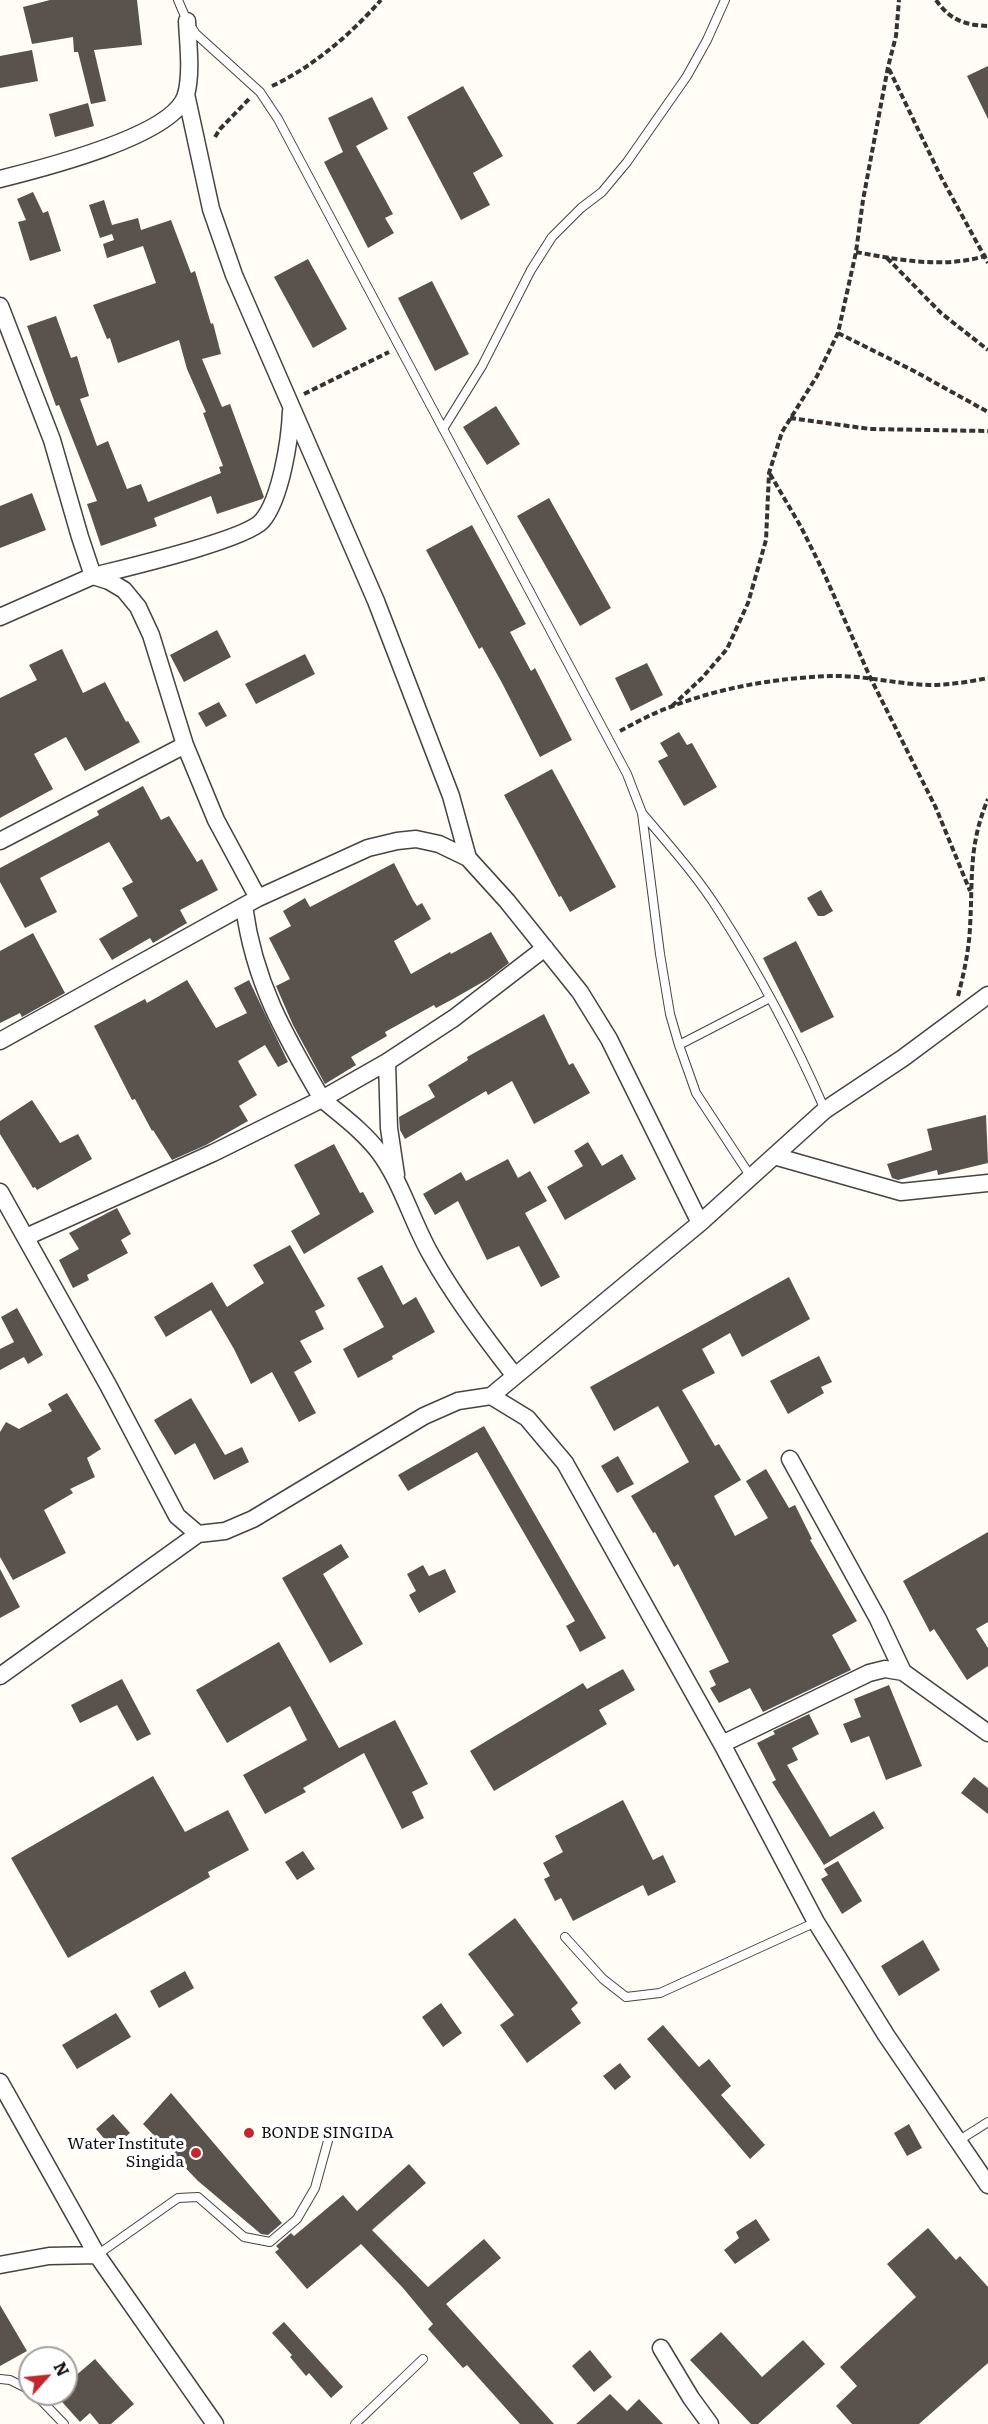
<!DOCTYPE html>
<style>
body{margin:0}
#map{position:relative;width:988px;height:2424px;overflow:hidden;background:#fffdf5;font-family:Literata,serif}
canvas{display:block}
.north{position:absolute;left:18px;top:2346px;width:60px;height:60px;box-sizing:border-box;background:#fff;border:2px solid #a0a0a0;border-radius:50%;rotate:63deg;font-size:16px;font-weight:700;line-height:24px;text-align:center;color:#111}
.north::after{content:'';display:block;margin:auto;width:21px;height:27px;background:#c4262e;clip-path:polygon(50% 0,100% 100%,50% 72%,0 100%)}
</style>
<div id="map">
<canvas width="988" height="2424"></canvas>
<div class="north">N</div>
</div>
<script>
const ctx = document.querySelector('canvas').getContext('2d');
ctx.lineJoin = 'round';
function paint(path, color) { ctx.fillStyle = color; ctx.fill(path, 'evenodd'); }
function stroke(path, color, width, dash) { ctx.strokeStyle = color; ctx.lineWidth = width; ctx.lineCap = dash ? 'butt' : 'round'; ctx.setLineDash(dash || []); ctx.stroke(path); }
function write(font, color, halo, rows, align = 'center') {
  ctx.font = font + ' Literata,serif'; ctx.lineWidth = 6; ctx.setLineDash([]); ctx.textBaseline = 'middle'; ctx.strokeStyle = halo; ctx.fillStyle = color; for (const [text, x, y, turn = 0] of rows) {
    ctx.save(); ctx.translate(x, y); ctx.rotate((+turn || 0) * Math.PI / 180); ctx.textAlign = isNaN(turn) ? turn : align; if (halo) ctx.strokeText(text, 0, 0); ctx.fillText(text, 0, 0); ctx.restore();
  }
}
const building = new Path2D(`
 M50 0H137L142 45 94 50 106 101 91 104 78 52H74L73 37 32 44 23 7Z
 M32 50 38 81 0 88V56Z
 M988 66V119L967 76Z
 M463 86 503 156 473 173 490 205 461 220 407 117Z
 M372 97 388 129 356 146 393 214 385 218 394 233 368 248 324 162 343 152 328 118Z
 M88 103 94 126 55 137 49 114Z
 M33 192 43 213 48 211 61 251 30 261 18 222 26 220 17 199Z
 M104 200 112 225 138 218 141 230 171 220 191 273 195 271 211 324 213 323 221 354 202 359 222 407 230 404 264 497 262 499 217 514 211 496 154 518 157 526 101 546 87 504 97 501 59 405 56 406 27 326 56 316 71 358 77 356 89 396 80 399 97 446 108 441 127 489 141 484 148 502 221 473 219 467 223 466 203 413 206 412 187 369 179 340 118 363 110 338 107 339 93 305 156 283 143 246 107 258 103 244 114 240 112 234 100 238 89 205Z
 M308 259 347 329 313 348 274 277Z
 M432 281 469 354 435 371 398 298Z
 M496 406 520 444 487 465 463 427Z
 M32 493 46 530 0 548V506Z
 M549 498 611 608 580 626 517 516Z
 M472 525 526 624 510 632 531 671 535 668 572 740 540 757 502 683 482 647 479 649 426 550Z
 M217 630 231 657 184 682 170 655Z
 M62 649 83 693 105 682 126 722 128 721 140 742 85 771 66 737 34 754 53 789 0 818V698L37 680 29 665Z
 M305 654 315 674 256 704 245 684Z
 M647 663 663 695 631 711 615 678Z
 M219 702 227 716 206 727 198 713Z
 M679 732 687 745 692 743 717 787 684 806 658 761 668 756 660 743Z
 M552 769 616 887 570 912 561 896 559 897 504 795Z
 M143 786 161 820 169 816 197 862 202 859 218 890 180 910 187 923 153 943 150 938 112 960 99 939 138 916 122 888 133 882 109 842 40 878 57 912 25 928 0 882V868L99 815 97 811Z
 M394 863 413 900 417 906 422 903 431 919 394 941 411 974 450 952 451 954 491 932 509 963 488 979 453 999 436 1008 434 1005 385 1032 387 1036 351 1057 356 1065 325 1084 293 1025 276 986 290 979 269 938 291 926 283 911 305 898 310 907Z
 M821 890 833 911 824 916H818L807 898Z
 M33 933 65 993 22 1017 20 1013 0 1023V951Z
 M796 941 834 1017 801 1033 763 958Z
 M187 980 216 1028 247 1013 234 988 249 980 288 1062 278 1067 265 1045 238 1061 257 1095 239 1106 248 1121 206 1145 172 1160 153 1130 152 1131 135 1099 132 1100 94 1026 145 999 147 1003Z
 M544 1014 569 1065 573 1063 590 1093 534 1124 512 1081 488 1095 486 1091 405 1139 400 1130 399 1117 435 1097 428 1085 468 1060 467 1057Z
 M32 1100 60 1143 78 1134 92 1159 37 1190 35 1187 33 1188 0 1134V1121Z
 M986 1115 988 1163 938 1175 937 1170 898 1180 892 1178 887 1164 932 1150 927 1129Z
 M588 1142 602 1166 622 1154 636 1179 565 1220 547 1187 583 1166 574 1151Z
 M334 1144 360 1193 363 1192 374 1212 304 1254 291 1231 320 1214 294 1165Z
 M508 1159 518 1178 530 1171 547 1201 525 1213 560 1277 541 1287 519 1246 487 1260 458 1201 435 1215 423 1194 461 1172 466 1181Z
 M117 1208 131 1234 121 1240 128 1253 87 1275 89 1280 73 1288 59 1260 79 1249 69 1233Z
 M290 1245 325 1306 315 1311 324 1329 300 1341 312 1362 294 1372 316 1413 299 1422 272 1372 251 1384 234 1349 211 1310 166 1337 154 1317 212 1282 227 1307 264 1283 253 1265Z
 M382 1265 403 1305 416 1297 435 1332 392 1356 393 1359 358 1378 343 1349 384 1327 357 1278Z
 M789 1277 810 1319 742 1357 730 1333 702 1349 715 1373 682 1390 715 1446 719 1444 741 1480 714 1496 735 1536 768 1518 746 1481 766 1469 789 1508 795 1505 812 1539 810 1540 857 1621 832 1635 851 1670 763 1712 750 1688 719 1703 710 1688 716 1685 709 1671 729 1662 678 1564 674 1567 655 1532 653 1533 631 1496 689 1462 658 1406 614 1431 590 1387Z
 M17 1308 43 1355 28 1364 24 1357 0 1370V1349L14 1342 1 1317Z
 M819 1356 832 1382 821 1387 824 1393 788 1414 770 1381Z
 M67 1393 101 1449 87 1458 95 1477 70 1489 73 1493 44 1510 66 1553 13 1580 0 1557V1432L6 1422 19 1429 52 1411 48 1404Z
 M191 1398 225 1455 242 1447 249 1462 214 1480 195 1443 175 1455 154 1420Z
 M484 1426 606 1638 580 1652 566 1626 575 1621 477 1452 408 1491 398 1475Z
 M618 1456 634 1484 617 1493 601 1466Z
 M988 1532V1622L976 1629 988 1648V1666L967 1680 934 1629 930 1632 903 1581Z
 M341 1544 349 1557 323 1574 363 1644 330 1663 282 1578Z
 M423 1565 429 1576 445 1569 456 1592 419 1613 409 1595 416 1591 407 1574Z
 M0 1569 20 1607 0 1618Z
 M279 1642 339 1748 395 1720 428 1784 412 1792 424 1818 402 1829 364 1753 303 1788 306 1792 265 1814 243 1775 307 1740 290 1706 227 1743 196 1690Z
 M623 1669 635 1690 599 1710 607 1724 494 1791 470 1751 583 1683 587 1689Z
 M122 1679 151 1734 137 1741 117 1705 80 1723 71 1705Z
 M889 1685 922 1766 886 1780 869 1736 851 1743 843 1724 861 1717 854 1699Z
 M809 1714 819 1734 792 1748 798 1760 787 1765 830 1837 874 1811 884 1828 824 1865 772 1782 776 1780 757 1743 775 1734 773 1731Z
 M153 1776 185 1832 228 1810 249 1850 208 1872 210 1877 68 1958 11 1858Z
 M974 1777 988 1788V1814L961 1793Z
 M623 1800 653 1860 663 1855 676 1882 648 1896 643 1885 573 1921 561 1898 555 1901 544 1879 550 1876 543 1863 563 1852 555 1836Z
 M303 1851 315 1869 297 1880 285 1862Z
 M838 1861 862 1901 842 1914 821 1879 828 1875 824 1869Z
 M515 1918 578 2003 571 2009 581 2023 527 2063 500 2025 514 2015 468 1954Z
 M923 1940 940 1970 899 1996 881 1966Z
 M185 1971 194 1988 159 2008 150 1991Z
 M441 2003 462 2033 443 2047 422 2017Z
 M116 2013 131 2037 77 2069 62 2045Z
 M663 2025 699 2067 709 2059 731 2086 721 2095 765 2145 750 2159 647 2039Z
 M620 2063 631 2077 615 2090 603 2076Z
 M171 2093 282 2223 268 2235 261 2234 198 2181 143 2124Z
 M113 2114 130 2133 112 2148 96 2129Z
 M909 2124 922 2148 907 2156 894 2133Z
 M409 2164 426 2183 372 2230 428 2287 484 2239 501 2258 446 2304 554 2424H520L467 2365 463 2368 428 2329 433 2324 403 2288 361 2244 307 2289 275 2252 279 2249 276 2246 291 2233 294 2236 343 2195 357 2211Z
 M756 2219 770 2240 735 2264 724 2250 739 2238 736 2232Z
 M928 2228 956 2260 960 2256 988 2287V2363L919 2424H852L836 2406 857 2386 840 2367 916 2297 887 2264Z
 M0 2305 27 2351 0 2366Z
 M284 2322 343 2387 331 2398 309 2373 306 2376 290 2357 292 2355 272 2333Z
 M721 2332 762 2377 803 2340 825 2364 758 2424H751L690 2360Z
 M590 2350 612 2377 594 2392 572 2366Z
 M95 2359 134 2404 111 2424H99L90 2413 80 2422 55 2394H66V2384Z
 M610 2394 627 2411 639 2399 663 2424H576Z`);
const path = new Path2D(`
 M936 0C950 20 964 25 988 26
 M889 69 941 177 988 263
 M272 86C313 67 351 34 381 0
 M215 137 220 129 250 98
 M856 252C898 260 946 269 988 255
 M887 258 941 313 988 350
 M838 333 914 371 988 412
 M304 394 389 352
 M790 418 870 429 988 431
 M770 474 801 527 823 571 870 677 936 808 970 891
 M672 706 702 678 727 649 748 603 766 540 769 473 782 432 817 376 838 333 856 252 863 200 888 67 896 36 899 0
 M620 731C637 722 655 712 673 706 722 687 778 678 830 676 863 675 896 684 929 685 949 685 969 682 988 678
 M958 996C964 973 969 950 970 927 973 879 968 846 988 799`);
const lane = new Path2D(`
 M178 0 187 21 196 34 260 92 278 119 627 774 642 813 660 954 670 1014 679 1045 696 1093 751 1177
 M443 429 482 366 531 270 552 237 581 208 602 192 627 162 687 76 707 40 725 0
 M642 813C669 845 697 876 719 911 760 975 795 1041 825 1110
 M679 1045 770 998
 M565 1937 603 1979 626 1997 660 1993 816 1922
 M958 2141 988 2122
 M97 2255 178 2198 198 2197 244 2237 270 2242 297 2219 315 2188 331 2130
 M0 2379 10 2380 30 2390
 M35 2394 64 2424
 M355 2424 423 2359`);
const street = new Path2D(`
 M186 94 211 209 234 275 376 601 451 796 468 858
 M0 179C40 169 173 136 186 95 192 72 188 44 187 21
 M0 306 52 440 80 537 93 576C125 568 245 540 262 521 281 499 290 439 291 411
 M0 617 93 576 109 581 124 590 138 607 151 635 185 745 216 820 258 898
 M0 841 185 745
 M244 906C254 982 284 1034 322 1099L387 1062 454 1018 545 948
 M0 1041 258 898 368 848 397 841 416 839 439 844 468 858 507 901 580 992 609 1039 700 1223
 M387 1062 389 1128 396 1175
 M774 1156 901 1192 988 1183
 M0 1192 108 1385 177 1516 198 1534 225 1531 253 1519 424 1416 458 1401 491 1396 527 1418 565 1463 722 1744 816 1922 886 2035 988 2185
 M26 1237 213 1153 322 1099C342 1116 363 1131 379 1152 402 1183 412 1222 431 1255 455 1298 485 1338 515 1376
 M491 1396 700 1223 825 1110 903 1058 988 995
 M790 1459 878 1619 903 1672
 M0 1676 198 1534
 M722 1744 869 1673 885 1669 903 1672 988 1733
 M0 2082 97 2255 215 2424
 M0 2265 49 2256 97 2255
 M661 2348 691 2398 710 2424`);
const markers = [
 [249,2133,6,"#c4262e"],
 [196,2153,6,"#c4262e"]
];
const poiNames = [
 ["BONDE SINGIDA",261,2133],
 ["Water Institute",184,2144,"right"],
 ["Singida",184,2162,"right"]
];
paint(building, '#5a524d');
stroke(lane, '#444', 10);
stroke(street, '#444', 19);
stroke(path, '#333', 4, [6, 3]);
stroke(lane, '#fff', 8);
stroke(street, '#fff', 16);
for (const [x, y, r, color] of markers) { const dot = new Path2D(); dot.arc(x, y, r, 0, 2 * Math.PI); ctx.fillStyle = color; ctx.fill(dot); stroke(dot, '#fff', 2); }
write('16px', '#111', '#fff', poiNames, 'left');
</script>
